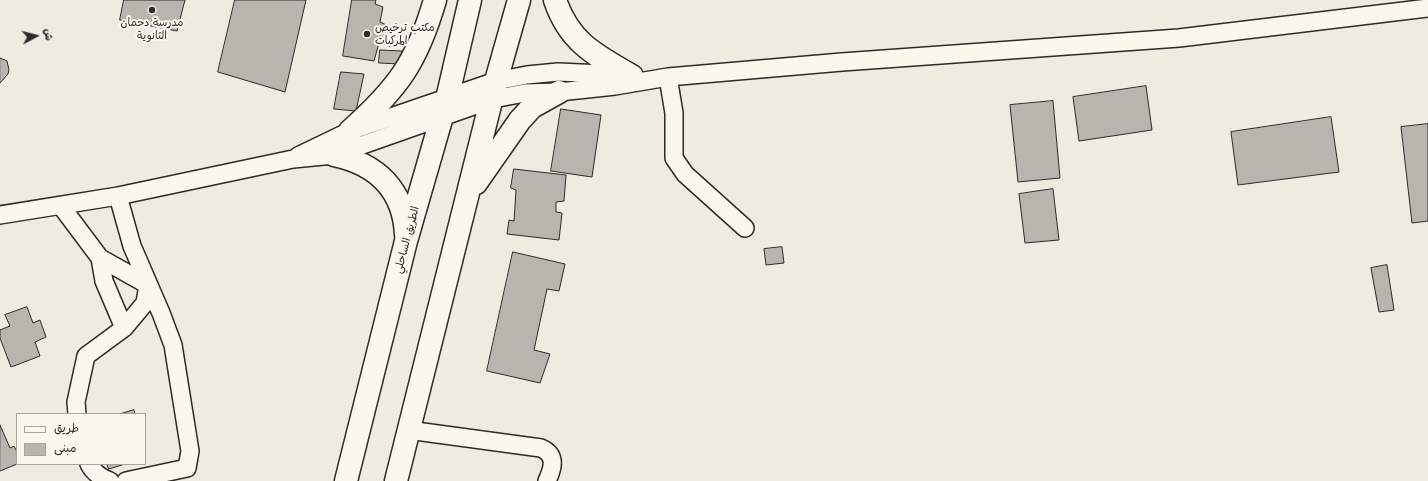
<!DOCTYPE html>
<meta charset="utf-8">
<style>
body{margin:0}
#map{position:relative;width:1428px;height:481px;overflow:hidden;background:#eeebe0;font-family:"Comic Neue","Playpen Sans Arabic",sans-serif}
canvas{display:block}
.legend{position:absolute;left:16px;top:413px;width:130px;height:52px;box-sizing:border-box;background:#fbf7ec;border:1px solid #a8a59f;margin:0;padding:5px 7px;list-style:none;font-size:12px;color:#2b2b2b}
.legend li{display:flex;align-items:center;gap:8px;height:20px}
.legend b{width:20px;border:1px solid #a8a59f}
.north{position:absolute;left:16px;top:16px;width:40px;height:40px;-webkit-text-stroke:3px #fbf7ec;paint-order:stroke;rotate:83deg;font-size:11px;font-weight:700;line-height:16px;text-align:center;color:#2b2b2b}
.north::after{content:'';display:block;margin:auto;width:14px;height:18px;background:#2b2b2b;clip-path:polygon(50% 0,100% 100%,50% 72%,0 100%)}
</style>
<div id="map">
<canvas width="1428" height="481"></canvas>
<ul class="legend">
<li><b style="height:5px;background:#fbf7ec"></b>طريق</li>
<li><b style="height:11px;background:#b8b5ae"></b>مبنى</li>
</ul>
<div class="north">ش</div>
</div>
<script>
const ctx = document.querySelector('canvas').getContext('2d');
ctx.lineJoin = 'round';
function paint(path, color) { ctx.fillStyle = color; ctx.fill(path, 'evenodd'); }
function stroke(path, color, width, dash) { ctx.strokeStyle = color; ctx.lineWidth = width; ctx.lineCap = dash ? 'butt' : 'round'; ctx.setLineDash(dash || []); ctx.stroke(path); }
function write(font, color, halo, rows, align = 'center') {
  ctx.font = font + ' "Comic Neue","Playpen Sans Arabic",sans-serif'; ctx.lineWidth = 4; ctx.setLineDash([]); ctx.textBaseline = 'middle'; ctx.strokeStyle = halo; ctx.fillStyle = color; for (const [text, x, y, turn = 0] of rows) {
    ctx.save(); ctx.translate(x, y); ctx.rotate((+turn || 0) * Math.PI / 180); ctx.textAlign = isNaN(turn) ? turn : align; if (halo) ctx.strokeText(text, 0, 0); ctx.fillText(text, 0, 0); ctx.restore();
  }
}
const building = new Path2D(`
 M124 0H185L177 31 120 20Z
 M235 0H306L285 92 218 72Z
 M352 0H376L375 4 383 7 380 22 388 26 387 42 379 43 374 61 343 56Z
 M380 50 402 51 400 64 379 63Z
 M0 58 7 61 9 70 8 74 0 83Z
 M341 72 364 74 356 111 334 109Z
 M1146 86 1152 130 1079 141 1073 97Z
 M1053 101 1060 178 1018 182 1010 105Z
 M561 109 601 115 592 177 551 171Z
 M1331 117 1339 172 1238 185 1231 132Z
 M1428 124V221L1412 223 1401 127Z
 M514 169 566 175 564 201 556 202V212L562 213 559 240 507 234 509 220 514 221 516 190 511 188Z
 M1053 189 1059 240 1025 243 1019 194Z
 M782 247 784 263 766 265 764 249Z
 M513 252 565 264 559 291 547 289 534 350 550 354 540 383 487 371Z
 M1387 265 1394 310 1379 312 1371 268Z
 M27 307 33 323 40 320 46 337 35 342 40 356 11 367 0 338V330L10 326 5 315Z
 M134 410 135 414H120Z
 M0 425 10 448 14 446 17 452V464L0 471Z
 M107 464H125L109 469Z`);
const street = new Path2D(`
 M668 77 674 113V158L685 174 745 228
 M298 156 350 131 496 81 527 75 558 72 627 75
 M118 196 132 246 161 313 173 345 190 451 187 468 126 481
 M61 206 100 258 148 285 145 303 124 328 86 356 76 402 77 414
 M0 215 118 196 293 159 334 155 493 99 525 93 559 92 615 86 668 77 842 62 1179 38 1428 8
 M100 258 104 281 124 328
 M408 430 541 448C557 455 553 468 547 481
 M89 464C93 472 102 478 110 481`);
const highway = new Path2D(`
 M555 0C569 42 595 55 632 76
 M350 131C398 88 417 62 435 0
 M334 155C377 164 404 190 406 235
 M476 183 520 120 532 107 559 92
 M346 481 406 241 447 99 470 0
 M396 481 496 81 519 0`);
const markers = [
 [152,10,4,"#2b2b2b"],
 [367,34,4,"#2b2b2b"]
];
const poiNames = [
 ["مدرسة دحمان",152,23],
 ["الثانوية",152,36],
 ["مكتب ترخيص",375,28,"left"],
 ["المركبات",375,41,"left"]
];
const streetNames = [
 ["الطريق الساحلي",407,240,-75]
];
paint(building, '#b8b5ae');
stroke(building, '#2b2b2b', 1);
stroke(street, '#2b2b2b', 20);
stroke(highway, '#2b2b2b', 25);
stroke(street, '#fbf7ec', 17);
stroke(highway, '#fbf7ec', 22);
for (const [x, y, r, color] of markers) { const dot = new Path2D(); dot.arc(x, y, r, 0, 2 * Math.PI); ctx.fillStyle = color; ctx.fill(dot); stroke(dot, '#fbf7ec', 1.5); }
write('11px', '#2b2b2b', '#fbf7ec', poiNames);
write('11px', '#2b2b2b', '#fbf7ec', streetNames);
</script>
